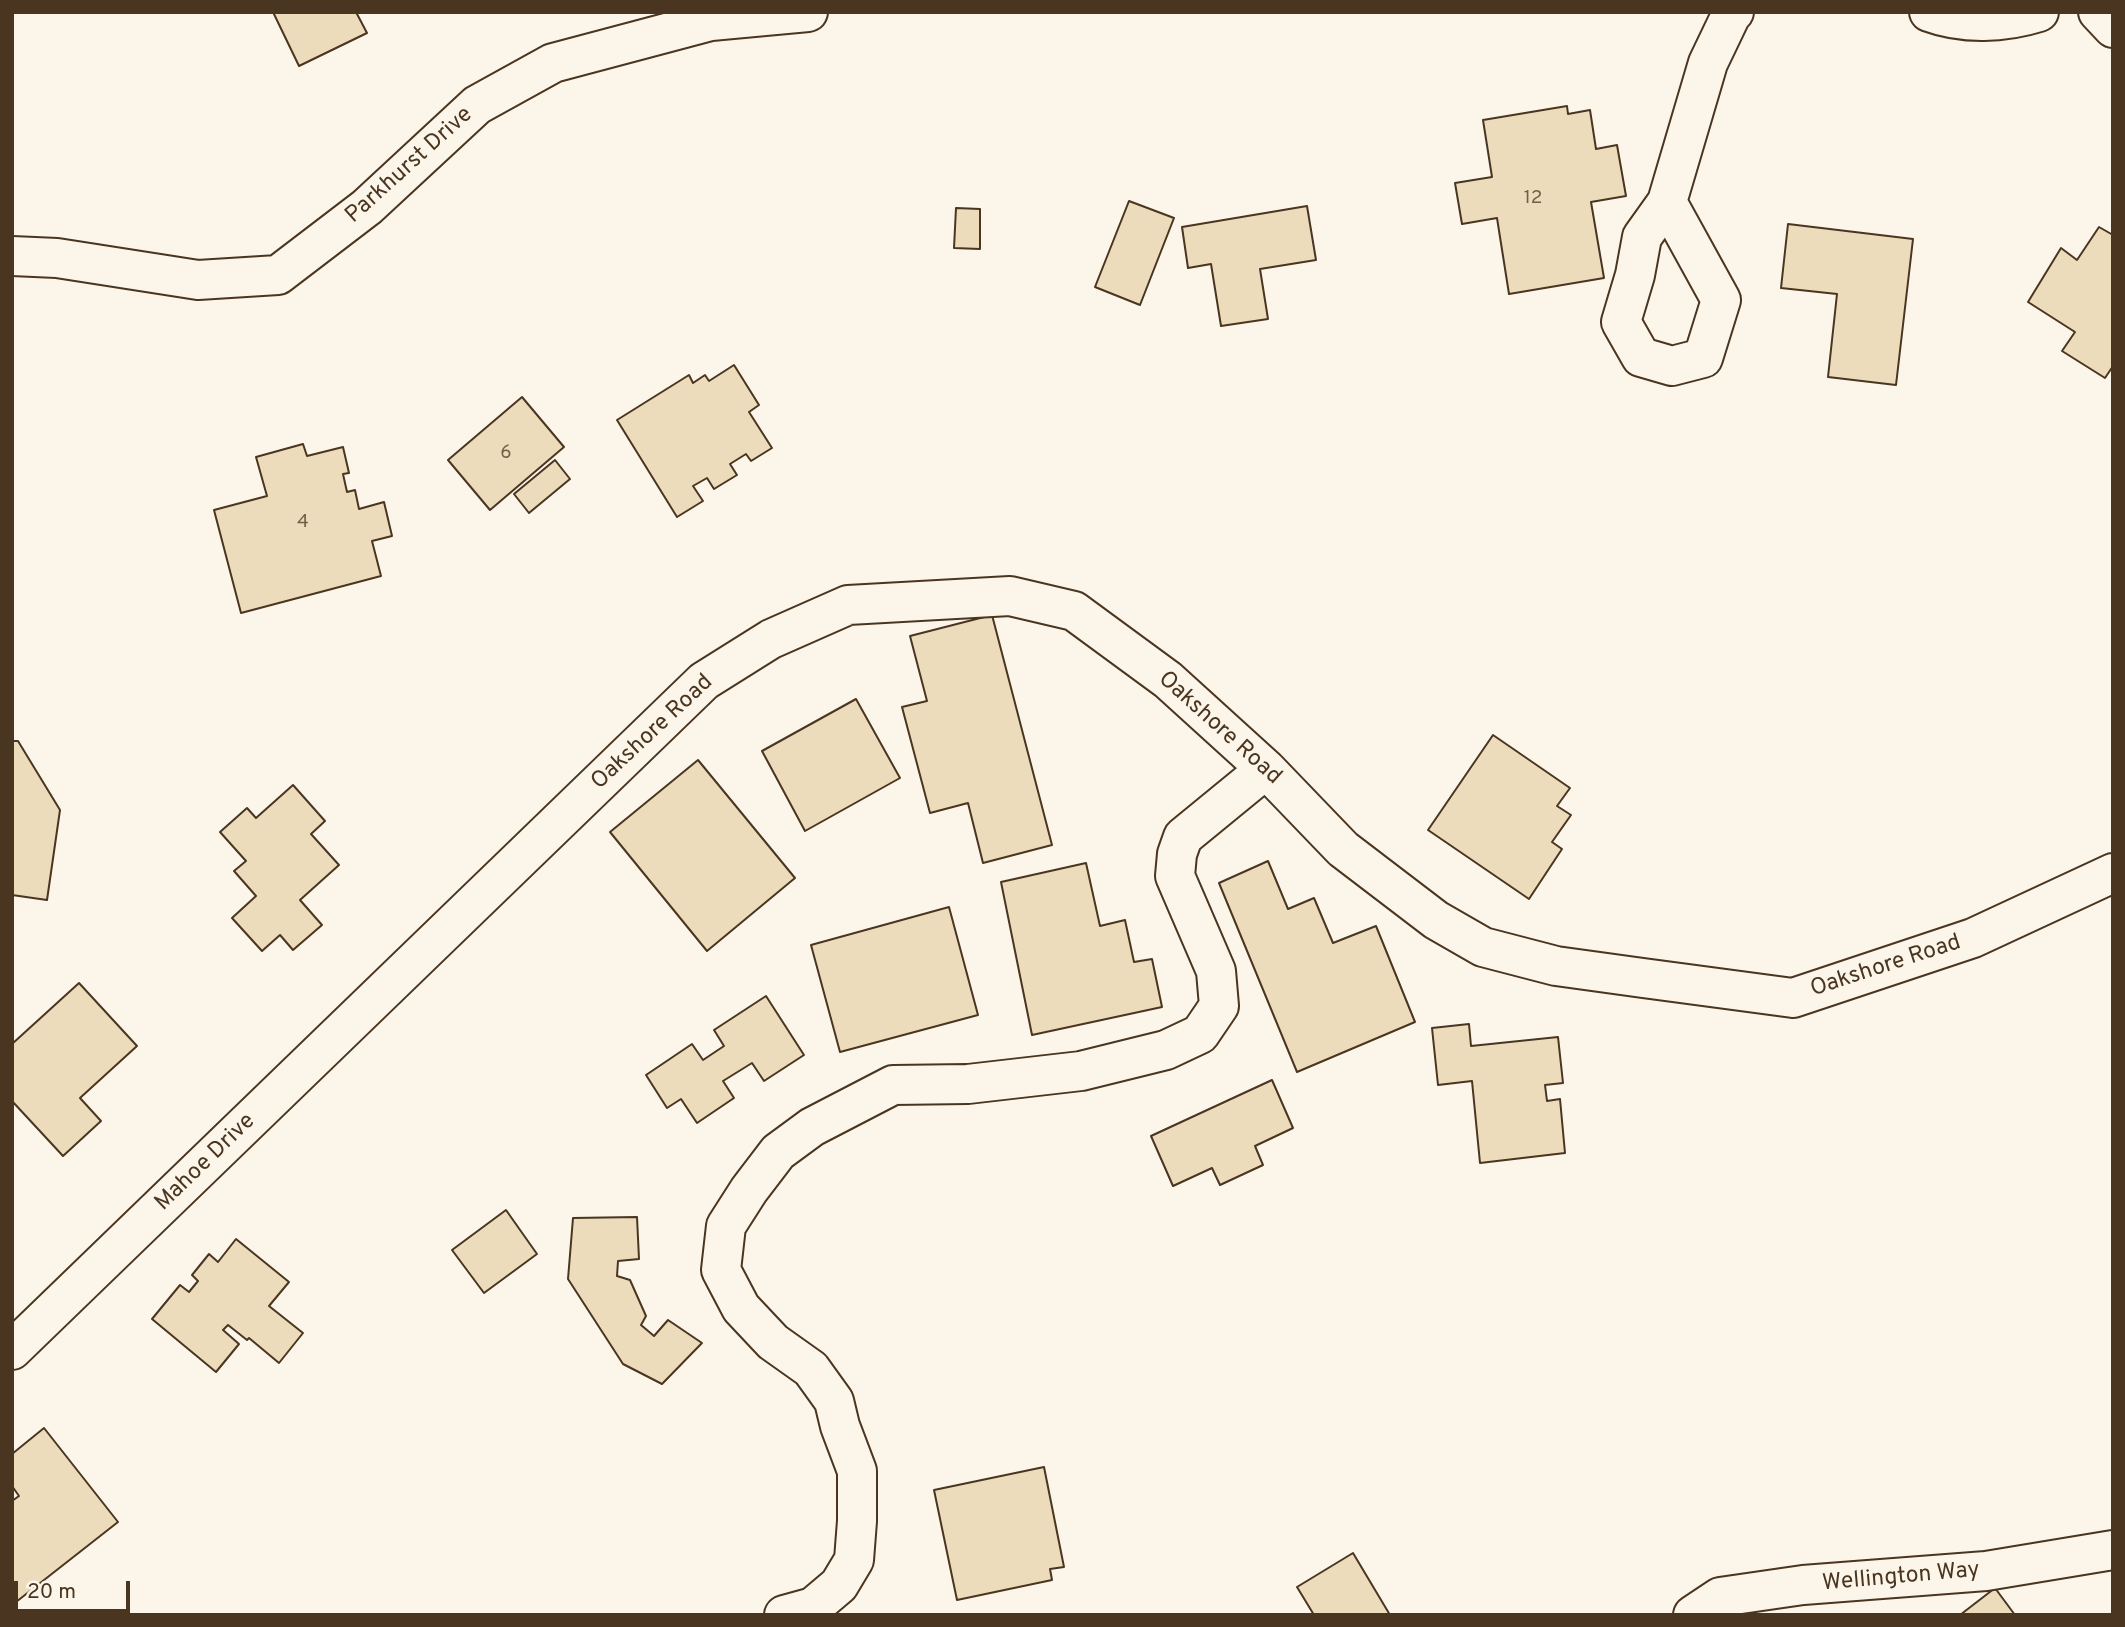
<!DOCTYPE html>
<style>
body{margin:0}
#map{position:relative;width:2125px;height:1627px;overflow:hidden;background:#fbf6e9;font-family:Overpass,sans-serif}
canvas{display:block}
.frame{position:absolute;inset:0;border:14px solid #4a3520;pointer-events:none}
.scale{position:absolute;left:14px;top:1581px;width:116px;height:32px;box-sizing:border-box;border:4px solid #4a3520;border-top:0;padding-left:9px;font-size:21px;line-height:24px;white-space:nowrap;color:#4a3520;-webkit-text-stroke:5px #fbf6e9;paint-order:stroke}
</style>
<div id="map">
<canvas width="2125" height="1627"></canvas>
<div class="frame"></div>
<div class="scale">20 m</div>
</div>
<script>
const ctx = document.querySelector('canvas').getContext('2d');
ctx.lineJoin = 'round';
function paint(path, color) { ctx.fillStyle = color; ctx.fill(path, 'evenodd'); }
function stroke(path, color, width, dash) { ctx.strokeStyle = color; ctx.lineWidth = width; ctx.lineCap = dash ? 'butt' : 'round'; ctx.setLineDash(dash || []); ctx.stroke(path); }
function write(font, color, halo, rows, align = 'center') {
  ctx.font = font + ' Overpass,sans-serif'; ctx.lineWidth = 5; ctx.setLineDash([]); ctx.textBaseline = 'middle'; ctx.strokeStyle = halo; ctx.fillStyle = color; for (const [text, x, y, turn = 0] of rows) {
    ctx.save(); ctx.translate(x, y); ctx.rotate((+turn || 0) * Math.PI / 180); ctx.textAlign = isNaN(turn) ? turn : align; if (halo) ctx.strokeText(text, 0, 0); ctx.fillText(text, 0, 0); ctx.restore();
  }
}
const building = new Path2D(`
 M273 12H356L367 33 299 66Z
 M1567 106 1568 114 1590 110 1596 149 1617 145 1626 196 1591 202 1604 278 1509 294 1497 218 1462 224 1455 183 1492 177 1483 120Z
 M1129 201 1174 218 1140 305 1095 287Z
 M1307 206 1316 260 1260 269 1268 319 1221 326 1211 264 1188 268 1182 227Z
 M956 208 980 209V249L954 248Z
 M1788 224 1913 239 1896 385 1828 377 1837 294 1781 288Z
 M2099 227 2113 235V366L2105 378 2062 351 2075 332 2028 302 2061 248 2077 260Z
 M734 365 759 405 749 412 772 448 751 461 746 454 730 464 737 475 714 489 707 478 693 486 703 501 677 517 617 420 689 375 693 383 705 375 709 381Z
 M522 397 564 447 490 510 448 460Z
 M303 444 307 456 343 447 349 473 343 474 347 492 355 490 359 509 384 502 392 536 372 541 381 576 241 613 214 510 267 496 256 457Z
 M555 460 570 479 529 513 514 494Z
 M992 615 1052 845 983 863 968 803 930 813 902 707 927 701 910 636Z
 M856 699 900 778 805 831 762 751Z
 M1493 735 1570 788 1557 806 1571 815 1552 842 1562 849 1529 899 1428 830Z
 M12 741H18L60 810 47 900 12 895Z
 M698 760 795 878 707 951 610 832Z
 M293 785 325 821 311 834 339 865 300 900 322 925 293 950 280 935 262 951 232 918 256 896 234 871 246 861 220 832 247 808 256 818Z
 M1268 861 1288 909 1314 898 1333 943 1376 926 1415 1022 1297 1072 1219 883Z
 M1086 863 1100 926 1125 920 1134 962 1152 959 1162 1007 1032 1035 1001 882Z
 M949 907 978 1015 840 1052 811 945Z
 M79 983 137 1046 80 1098 101 1121 63 1156 12 1101V1044Z
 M766 996 804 1055 764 1081 752 1063 723 1081 734 1098 697 1123 681 1099 667 1108 646 1075 692 1044 703 1060 724 1046 714 1030Z
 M1469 1024 1471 1046 1558 1037 1563 1083 1545 1085 1547 1101 1560 1099 1565 1153 1480 1163 1472 1081 1438 1085 1432 1028Z
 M1272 1080 1293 1128 1255 1146 1263 1165 1220 1185 1212 1168 1173 1186 1151 1136Z
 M506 1210 537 1254 484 1293 452 1250Z
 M637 1217 639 1259 618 1261 617 1276 630 1280 646 1316 641 1325 654 1336 668 1320 702 1343 662 1384 623 1364 568 1279 573 1218Z
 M236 1239 289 1282 269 1306 303 1333 279 1363 249 1338 247 1340 228 1325 223 1330 239 1344 216 1372 152 1319 180 1285 189 1292 198 1281 192 1275 209 1254 218 1262Z
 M44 1428 118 1522 16 1602 12 1598V1501L19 1496 12 1486V1454Z
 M1044 1467 1064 1567 1050 1569 1052 1580 957 1600 934 1490Z
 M1353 1553 1390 1615H1314L1297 1587Z
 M1995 1588 2015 1615H1960Z`);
const minor = new Path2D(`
 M1929 12C1964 25 2004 23 2039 12
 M2098 12 2113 28
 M1667 202 1642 237 1635 275 1621 322 1641 357 1672 366 1703 358 1721 300 1667 202 1708 63 1731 15 1734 12
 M12 256 57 258 198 280 278 275 367 207 477 105 553 63 711 21 808 12
 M12 1350 704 681 771 639 848 605 1010 596 1074 611 1168 680 1266 769 1343 849 1436 920 1483 947 1556 966 1643 978 1793 998 1973 938 2113 873
 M784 1615 813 1607 839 1585 854 1560 857 1521V1471L840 1426 834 1401 811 1369 773 1342 741 1308 721 1270 726 1226 749 1190 778 1152 812 1127 893 1085 968 1084 1081 1071 1166 1050 1200 1034 1219 1006 1216 971 1175 876 1177 854 1183 837 1266 769
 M1693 1615 1720 1597 1803 1585 1986 1571 2113 1550`);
const numberNames = [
 ["12",1533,199],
 ["6",506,454],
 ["4",303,523]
];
const streetNames = [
 ["Parkhurst Drive",410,166,-42],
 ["Oakshore Road",1219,729,42],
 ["Oakshore Road",653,733,-43],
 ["Oakshore Road",1886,967,-18],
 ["Mahoe Drive",206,1163,-44],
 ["Wellington Way",1901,1578,-5]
];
paint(building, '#ecdcbc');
stroke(building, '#4a3520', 2);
stroke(minor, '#4a3520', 42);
stroke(minor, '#fbf6e9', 38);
write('19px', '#725f47', null, numberNames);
write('23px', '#4a3520', '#fbf6e9', streetNames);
</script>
